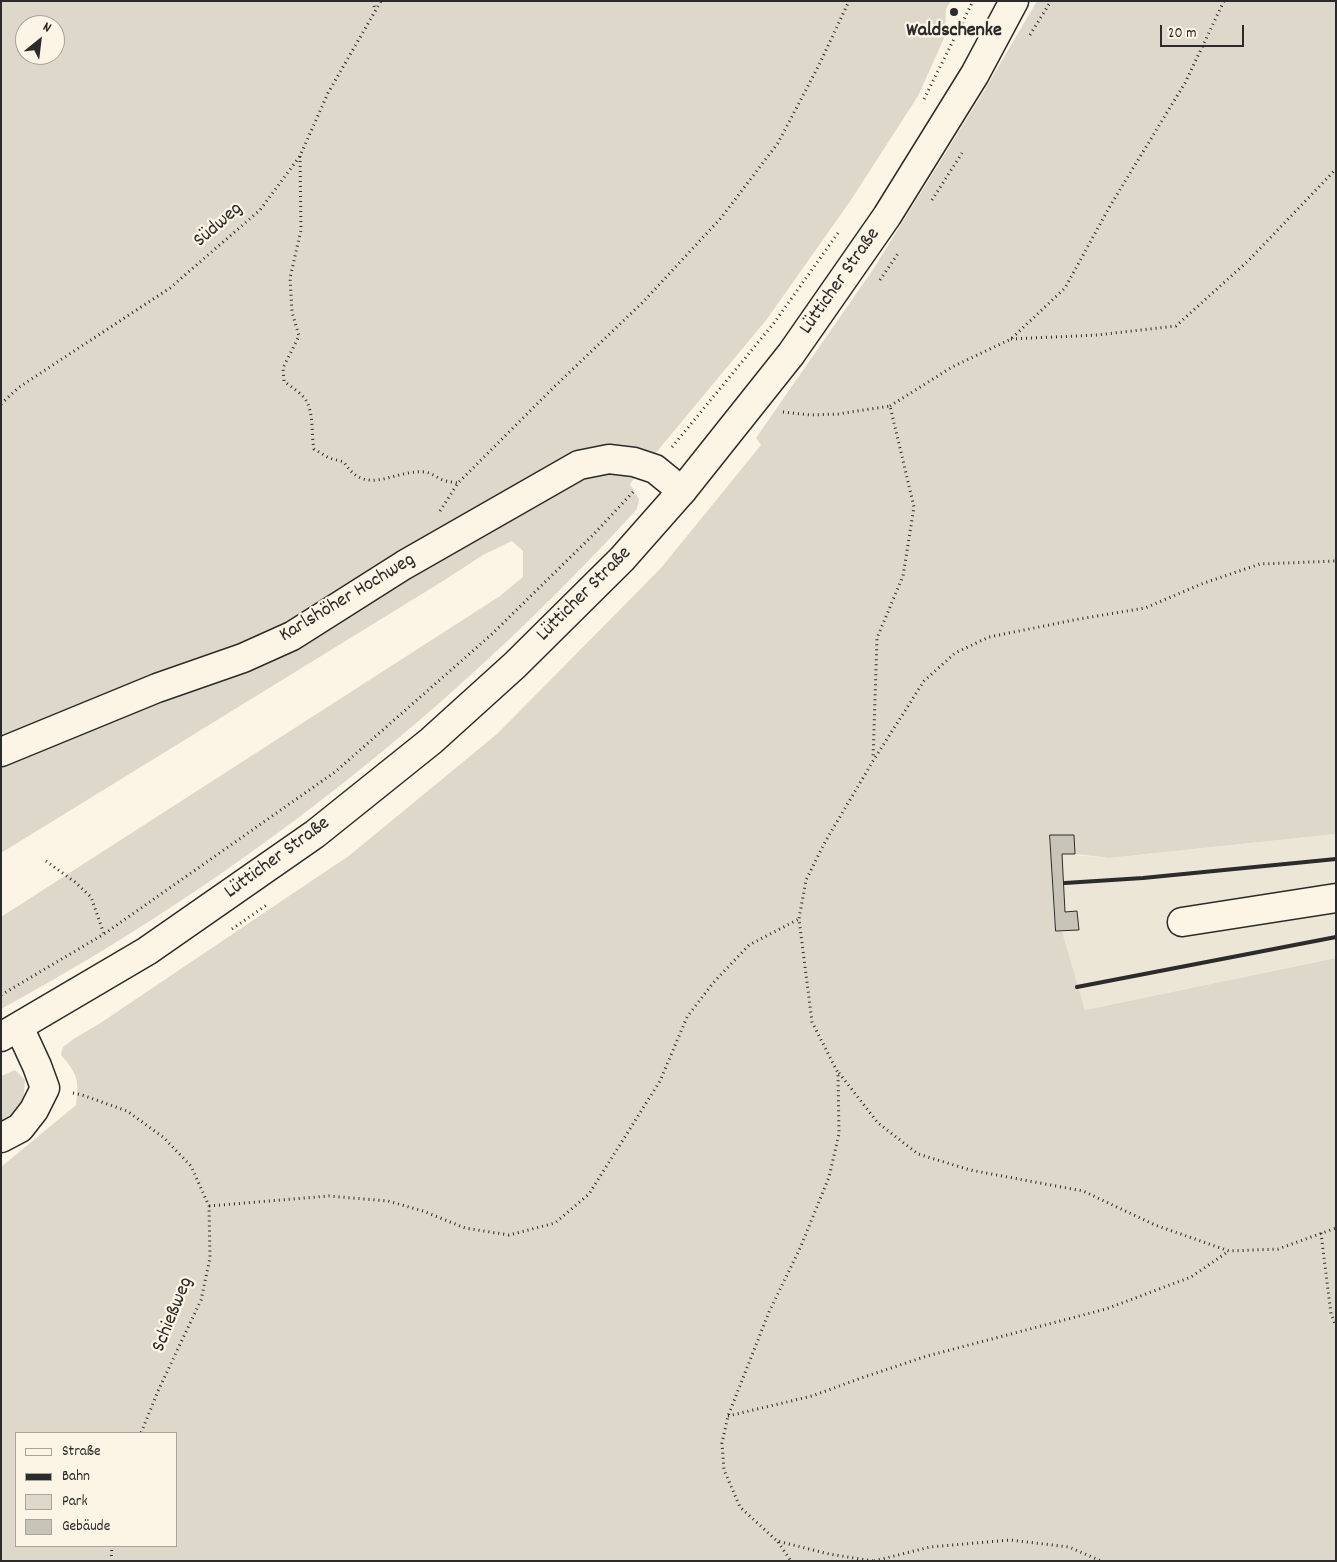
<!DOCTYPE html>
<meta charset="utf-8">
<style>
body{margin:0}
#map{position:relative;width:1337px;height:1562px;overflow:hidden;background:#fcf5e5;font-family:Dekko,sans-serif}
canvas{display:block}
.frame{position:absolute;inset:0;border:2px solid #2b2b2b;pointer-events:none}
.legend{position:absolute;left:15px;top:1432px;width:162px;height:115px;box-sizing:border-box;background:#fcf5e5;border:1px solid #a8a49b;margin:0;padding:6px 9px;list-style:none;font-size:15px;color:#2b2b2b}
.legend li{display:flex;align-items:center;gap:10px;height:25px}
.legend b{width:25px;border:1px solid #a8a49b}
.north{position:absolute;left:15px;top:15px;width:50px;height:50px;box-sizing:border-box;background:#fcf5e5;border:1px solid #a8a49b;border-radius:50%;rotate:29deg;font-size:14px;font-weight:700;line-height:20px;text-align:center;color:#2b2b2b}
.north::after{content:'';display:block;margin:auto;width:18px;height:22px;background:#2b2b2b;clip-path:polygon(50% 0,100% 100%,50% 72%,0 100%)}
.scale{position:absolute;left:1160px;top:25px;width:84px;height:22px;box-sizing:border-box;border:2px solid #2b2b2b;border-top:0;padding-left:6px;font-size:15px;line-height:18px;white-space:nowrap;color:#2b2b2b;-webkit-text-stroke:4px #fcf5e5;paint-order:stroke}
</style>
<div id="map">
<canvas width="1337" height="1562"></canvas>
<div class="frame"></div>
<ul class="legend">
<li><b style="height:6px;background:#fcf5e5"></b>Straße</li>
<li><b style="height:6px;background:#2b2b2b"></b>Bahn</li>
<li><b style="height:14px;background:#ded8ca"></b>Park</li>
<li><b style="height:14px;background:#c8c3b7"></b>Gebäude</li>
</ul>
<div class="north">N</div>
<div class="scale">20 m</div>
</div>
<script>
const ctx = document.querySelector('canvas').getContext('2d');
ctx.lineJoin = 'round';
function paint(path, color) { ctx.fillStyle = color; ctx.fill(path, 'evenodd'); }
function stroke(path, color, width, dash) { ctx.strokeStyle = color; ctx.lineWidth = width; ctx.lineCap = dash ? 'butt' : 'round'; ctx.setLineDash(dash || []); ctx.stroke(path); }
function write(font, color, halo, rows, align = 'center') {
  ctx.font = font + ' Dekko,sans-serif'; ctx.lineWidth = 4.5; ctx.setLineDash([]); ctx.textBaseline = 'middle'; ctx.strokeStyle = halo; ctx.fillStyle = color; for (const [text, x, y, turn = 0] of rows) {
    ctx.save(); ctx.translate(x, y); ctx.rotate((+turn || 0) * Math.PI / 180); ctx.textAlign = isNaN(turn) ? turn : align; if (halo) ctx.strokeText(text, 0, 0); ctx.fillText(text, 0, 0); ctx.restore();
  }
}
const built = new Path2D(`
 M1336 834V958L1085 1010 1062 931 1079 930 1065 912 1062 854 1109 858Z`);
const green = new Path2D(`
 M1 1H951L946 9 945 36 918 96 851 200 767 319 630 484 639 499 637 509C455 709 239 880 1 1009V917L500 596 523 577V551L512 541 483 555 443 581 1 853ZM25 25H55V55H25Z
 M1037 1H1336V834L1109 858 1075 854 1074 835H1051L1056 931H1062L1085 1010 1336 958V1561H1V1167L76 1105C79 1079 78 1075 61 1055L63 1047 75 1038 99 1024 350 855 497 734 661 568 761 445 756 438 874 268 984 91ZM16 1433H176V1546H16Z
 M15 1070 25 1080 23 1104 1 1125V1076Z`);
const building = new Path2D(`
 M1050 835H1074L1075 854H1062L1065 912 1077 911 1079 930 1056 931Z`);
const path = new Path2D(`
 M373 1 375 10
 M1030 35 1051 1
 M924 99 973 1
 M300 156 301 230 290 278 292 312 299 336 283 368 284 381C291 387 303 394 307 402 314 417 311 434 314 449L329 458 344 462C366 498 394 469 425 472 432 473 437 478 443 480 448 482 453 482 458 483
 M932 200 962 153
 M880 280 899 252
 M1011 339 1097 335 1176 326 1249 260 1336 169
 M1 404 18 388 170 288 260 210 300 156 328 93 381 1
 M890 406 952 367 1011 339 1065 288 1110 206 1185 83 1224 1
 M783 412 810 415 838 414 890 406 914 507 903 576 877 638 873 759
 M672 447 774 323 838 233
 M440 511 458 483 553 388 643 302 721 218 778 143 819 65 849 1
 M46 861 75 882 91 897 104 934
 M232 929 268 904
 M1 995 104 934 335 772 492 634 593 535 634 491
 M839 1073 878 1123 918 1154 970 1170 1083 1191 1155 1225 1229 1251 1278 1249 1336 1228
 M73 1093 82 1095 127 1111 163 1137 191 1166 209 1206 210 1258 201 1300 158 1391 141 1433
 M209 1206 329 1196 388 1201 423 1211 465 1228 509 1235 555 1223 589 1194 660 1081 687 1017 713 983 749 945 799 919
 M1321 1233 1331 1314 1336 1326
 M728 1416 812 1396 864 1377 927 1356 1106 1309 1191 1277 1229 1251
 M778 1542 791 1561
 M111 1561 112 1546
 M873 1561 829 1554 777 1541 740 1507 724 1470 722 1443 728 1416 769 1312 801 1246 829 1177 839 1134 838 1073 812 1022 799 919 806 880 825 842 873 761 924 681 955 653 989 637 1079 619 1145 608 1204 583 1260 564 1336 561
 M874 1561 930 1547 1010 1540 1069 1547 1101 1561`);
const minor = new Path2D(`
 M1 752 157 688 243 658 292 636 404 565 579 465 609 459 634 462 655 469 682 491
 M1182 922 1336 898
 M1 1138 20 1128 34 1110 45 1088 37 1066 19 1027`);
const major = new Path2D(`
 M1 1037 147 951 315 834 431 741 515 665 622 559 682 491 791 354 887 216 975 74 1014 1`);
const rail = new Path2D(`
 M1065 883 1143 878 1336 859
 M1077 987 1336 937`);
const markers = [
 [954,12,5,"#2b2b2b"]
];
const poiNames = [
 ["Waldschenke",954,32]
];
const streetNames = [
 ["Südweg",219,226,-41],
 ["Lütticher Straße",841,282,-55],
 ["Lütticher Straße",585,595,-45],
 ["Karlshöher Hochweg",348,599,-31],
 ["Lütticher Straße",278,859,-36],
 ["Schießweg",174,1315,-68]
];
paint(built, '#ece6d7');
paint(green, '#ded8ca');
paint(building, '#c8c3b7');
stroke(building, '#2b2b2b', 1);
stroke(minor, '#2b2b2b', 31);
stroke(major, '#2b2b2b', 31);
stroke(path, '#2b2b2b', 3, [1, 4]);
stroke(minor, '#fcf5e5', 28);
stroke(major, '#fcf5e5', 28);
stroke(rail, '#2b2b2b', 4);
for (const [x, y, r, color] of markers) { const dot = new Path2D(); dot.arc(x, y, r, 0, 2 * Math.PI); ctx.fillStyle = color; ctx.fill(dot); stroke(dot, '#fcf5e5', 2); }
write('bold 20px', '#2b2b2b', '#fcf5e5', poiNames);
write('20px', '#2b2b2b', '#fcf5e5', streetNames);
</script>
